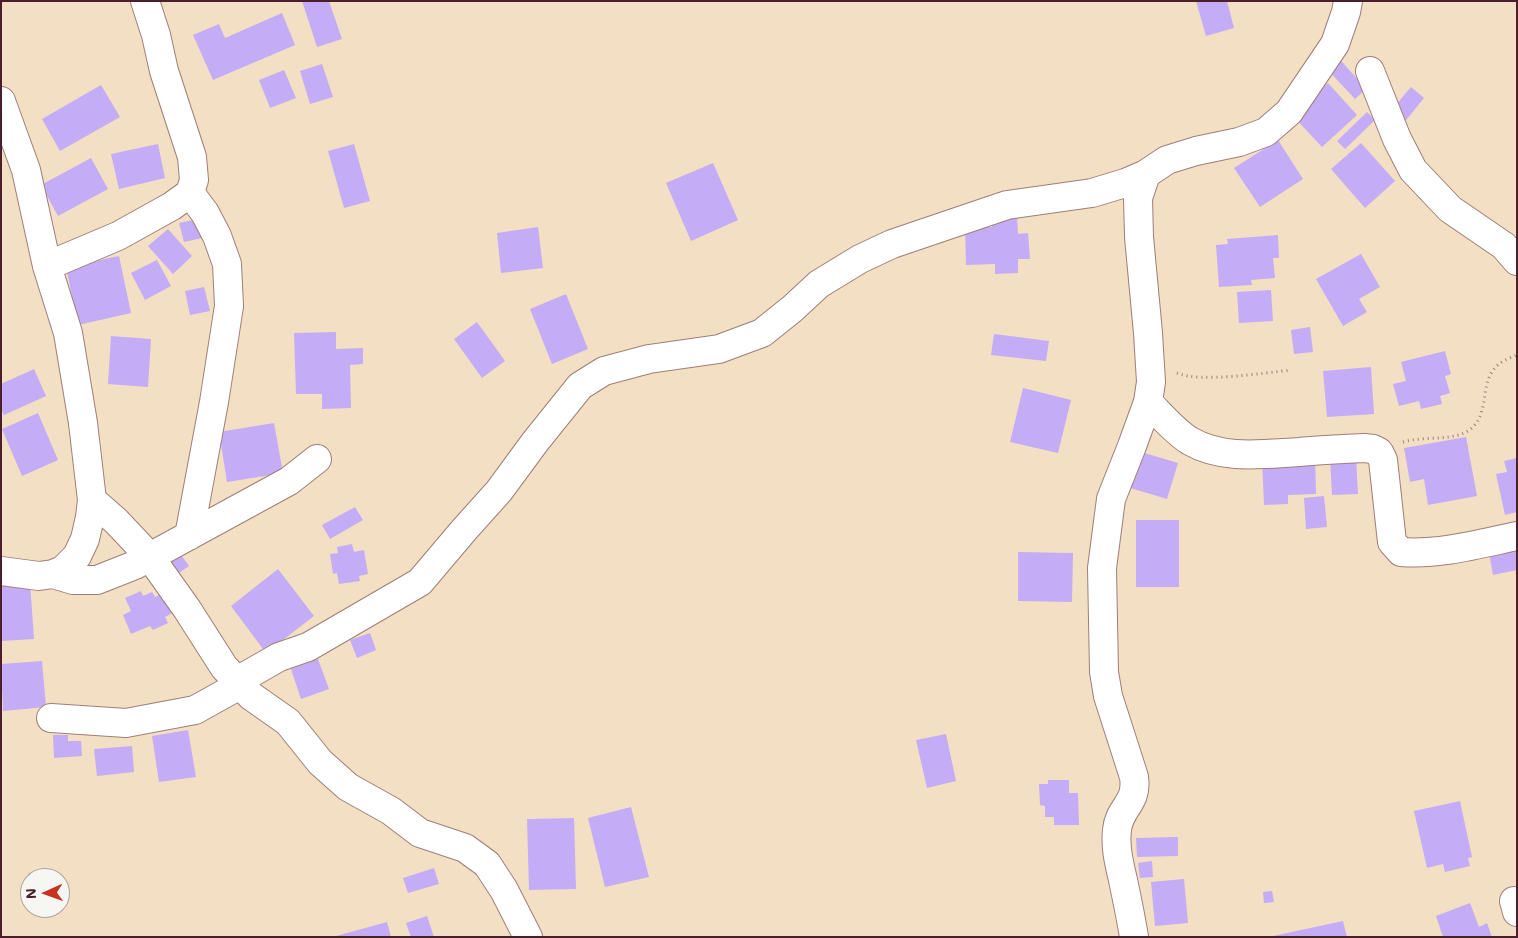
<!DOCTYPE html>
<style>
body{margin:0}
#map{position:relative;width:1518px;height:938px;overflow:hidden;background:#f3dfc4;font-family:Mali,sans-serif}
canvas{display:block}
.frame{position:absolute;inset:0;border:2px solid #4a1f2b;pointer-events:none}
.north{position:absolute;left:20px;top:868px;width:50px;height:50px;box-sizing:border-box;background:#f6f6f2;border:1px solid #b1a0a2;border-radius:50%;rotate:268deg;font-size:14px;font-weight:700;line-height:20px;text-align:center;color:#4a1f2b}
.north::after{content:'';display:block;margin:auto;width:18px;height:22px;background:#c8321e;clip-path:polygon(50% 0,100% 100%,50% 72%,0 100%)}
</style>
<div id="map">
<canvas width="1518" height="938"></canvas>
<div class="frame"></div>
<div class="north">N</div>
</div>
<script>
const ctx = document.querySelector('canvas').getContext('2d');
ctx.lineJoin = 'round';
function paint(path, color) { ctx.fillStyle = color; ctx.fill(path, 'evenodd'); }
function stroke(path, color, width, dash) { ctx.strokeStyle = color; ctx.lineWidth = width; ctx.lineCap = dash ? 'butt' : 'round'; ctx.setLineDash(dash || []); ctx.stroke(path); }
const building = new Path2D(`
 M302 1H329L342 39 317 47Z
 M1196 1H1227L1234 28 1206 36Z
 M282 13 295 45 213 80 193 35 219 24 225 38Z
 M1337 56 1366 89 1355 99 1325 67Z
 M322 64 333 97 310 104 300 71Z
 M284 70 296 98 270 108 259 80Z
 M1328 83 1357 115 1322 147 1293 116Z
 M101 85 120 117 60 151 42 119Z
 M1411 87 1424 98 1403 124 1389 113Z
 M1367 112 1375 120 1345 149 1337 141Z
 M1278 140 1303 179 1260 207 1234 168Z
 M1361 143 1395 181 1365 208 1331 169Z
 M158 144 165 178 119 189 111 154Z
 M354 144 370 201 344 208 328 151Z
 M91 158 108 189 58 216 41 185Z
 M713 163 738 220 691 241 666 183Z
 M992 216H1017L1018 234 1028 233 1030 259H1018V273L995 274V264L966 265 965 227H992Z
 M197 219 202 238 184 242 179 223Z
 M538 227 543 268 501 273 497 233Z
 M168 229 192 256 173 274 148 246Z
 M1278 235 1279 258H1273L1275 278 1251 280 1252 285 1219 287 1216 245 1228 244 1227 239Z
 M1361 254 1380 287 1359 299 1367 312 1343 326 1316 279Z
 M119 256 131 313 78 325 66 267Z
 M157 260 171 286 145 300 131 273Z
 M204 287 210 311 190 315 185 291Z
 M1271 290 1273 321 1239 323 1237 292Z
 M566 294 588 349 552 364 530 309Z
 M477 322 505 361 482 378 454 339Z
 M1310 327 1313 352 1294 354 1291 330Z
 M336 332V349L363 348V364L350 365 351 408 322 409V394H296L294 333Z
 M994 334 1049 341 1046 361 991 355Z
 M111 336 151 339 148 387 108 384Z
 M1445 351 1451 374 1445 376 1450 393 1440 396 1442 404 1421 409 1419 401 1399 406 1393 384 1406 381 1401 362Z
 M1371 367 1374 414 1327 417 1323 371Z
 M34 369 46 396 4 415 1 409V384Z
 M1023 388 1071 400 1058 453 1010 442Z
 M38 413 58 460 22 476 2 429Z
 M274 423 283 473 227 482 219 432Z
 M1466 437 1477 496 1428 505 1424 479 1410 482 1404 448Z
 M1138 451 1178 463 1167 499 1127 487Z
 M1315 455 1316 494 1288 495V504L1264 505 1262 458Z
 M1356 456 1358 494 1332 495 1330 457Z
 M1517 458V512L1505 515 1496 474 1507 472 1504 461Z
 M1324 496 1327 527 1306 529 1304 498Z
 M355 507 363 520 330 539 322 525Z
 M1136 520H1179V587H1136Z
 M1515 542 1517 551V570L1493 575 1488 548Z
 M352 544 354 552 364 550 368 574 359 576 360 581 339 584 337 573 333 574 330 554 338 553 337 547Z
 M179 552 189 566 173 577 163 562Z
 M1018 552 1073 553 1072 602 1018 601Z
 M278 569 314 616 266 653 231 606Z
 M30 582 34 639 1 641V584Z
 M141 591 143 596 152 592 155 597 165 592 174 612 165 617 168 623 153 630 150 626 131 634 123 615 131 611 125 598Z
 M370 633 376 650 357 658 350 640Z
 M318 659 329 689 301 699 291 669Z
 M42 661 46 707 3 711 1 664Z
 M188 730 196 777 159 782 152 736Z
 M946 734 956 781 927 788 916 740Z
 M53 735H68V741H81L82 756 54 758Z
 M132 746 134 772 97 776 94 749Z
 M1048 780H1069V793H1078L1079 825H1054V817H1045V806L1040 805 1039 784H1048Z
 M1460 801 1472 857 1468 858 1470 866 1445 872 1443 864 1427 868 1414 811Z
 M631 807 649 877 605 887 588 818Z
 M574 818 576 889 529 890 527 819Z
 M1178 837V856L1137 857 1136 838Z
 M1152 861 1153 877 1140 878 1138 863Z
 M434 868 439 884 408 893 403 878Z
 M1184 879 1188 923 1155 926 1151 882Z
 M1272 891 1274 902 1264 903 1263 892Z
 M1470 903 1479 927 1487 923 1492 937H1443L1436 916Z
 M427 916 434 937H411L406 923Z
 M1343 921 1347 937H1273V936Z
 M387 922 391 937H336V936Z`);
const path = new Path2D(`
 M1177 373C1200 383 1263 373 1291 370
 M1403 442C1423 436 1445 441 1464 433 1491 421 1479 387 1494 369 1499 362 1509 358 1517 355`);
const minor = new Path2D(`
 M1370 71 1397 139 1413 170 1450 209 1504 246 1517 261
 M1 101 26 170 47 266 68 333 83 423 92 500 90 517 85 539 77 556 63 570 53 574 39 576 1 571
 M47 266 118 236 172 206 190 193 194 180 192 157 164 71 156 35 145 1
 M1148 402C1161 415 1174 431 1190 441 1223 460 1262 454 1299 452 1320 450 1342 449 1364 448L1373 449 1379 452 1383 460 1392 542 1401 552C1439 555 1479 544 1517 536
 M92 500 116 521 150 557 187 609 224 667 251 696 288 722 320 762 348 787 391 811 420 833 465 848 487 864 504 890 528 937
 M189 536 214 402 229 306 227 264 217 236 205 213 190 193
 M53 574 73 580H97L135 565 289 481 317 459
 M237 681 279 657 308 647 420 582 464 530 499 491 535 442 580 386 604 371 649 359 719 349 762 333 792 309 819 284 860 259 892 244 1007 205 1092 193 1125 183 1146 174
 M51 718 126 723 195 710 240 685
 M1514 901 1517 912
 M1134 937C1131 918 1127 899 1123 880 1119 863 1115 847 1117 830 1119 807 1138 804 1134 777L1108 696 1104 672 1102 568 1111 499 1132 446 1148 402 1151 382 1148 333 1139 237 1138 198 1146 174 1167 160 1196 151 1239 142 1266 132 1289 112 1335 44 1346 12 1348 1`);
paint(building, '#c4acf6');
stroke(minor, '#9e7f78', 30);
stroke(path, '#9e7f78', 3, [1, 4]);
stroke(minor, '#fff', 28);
</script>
